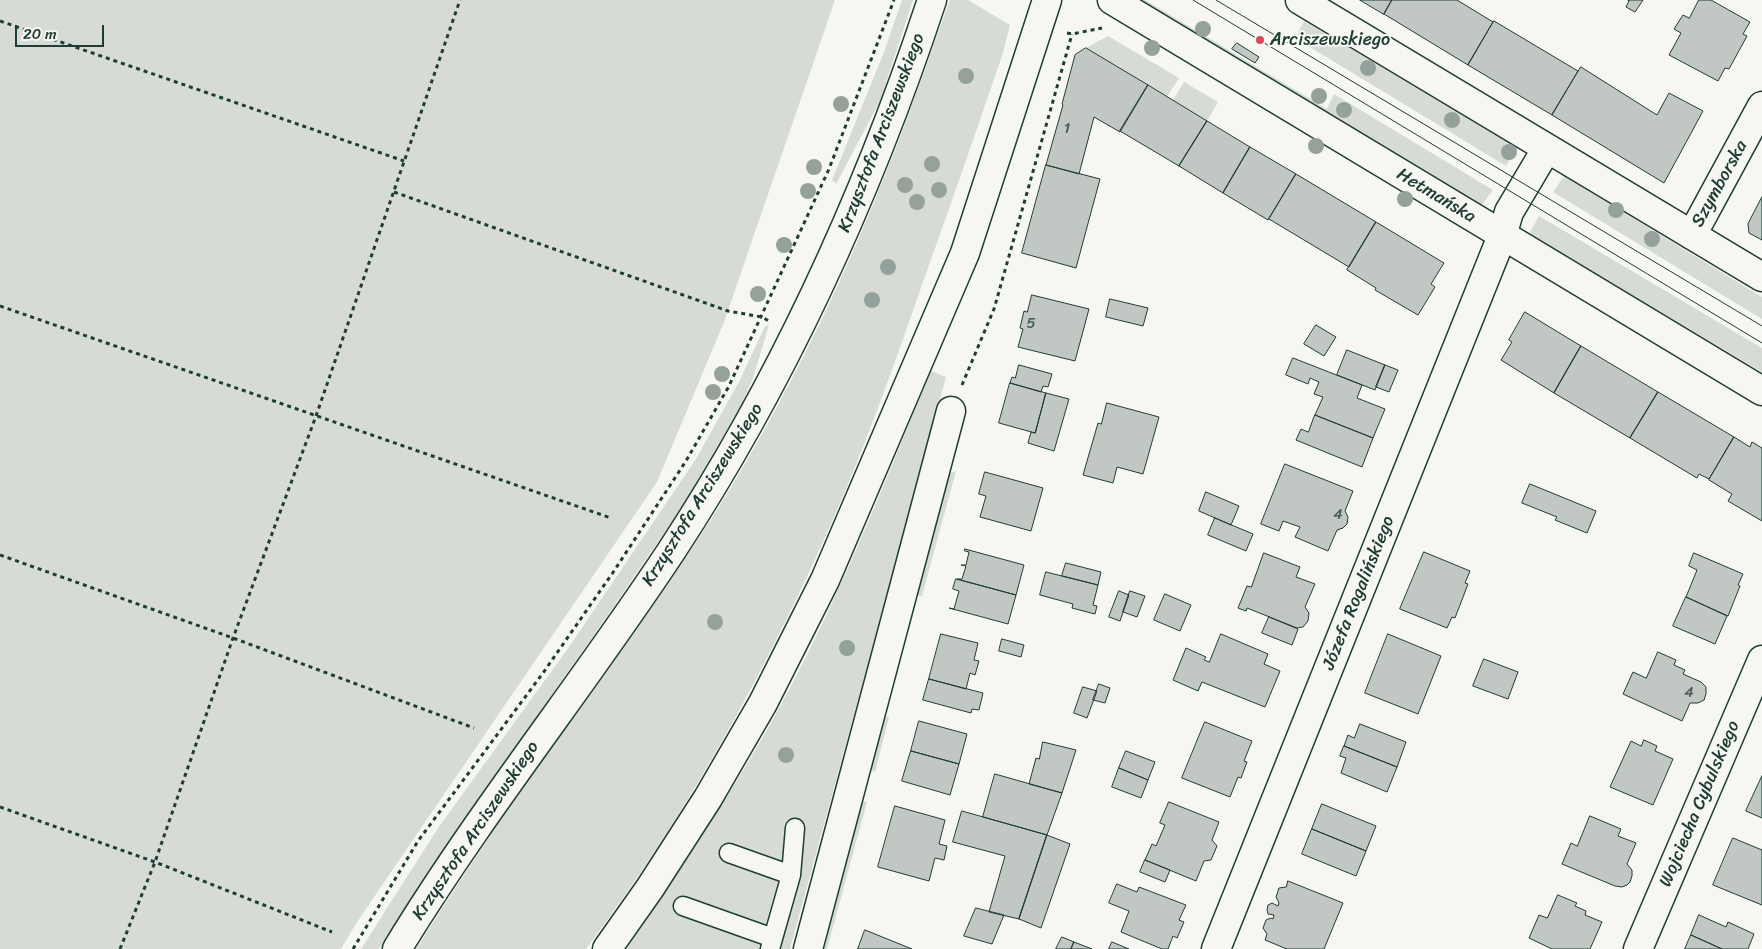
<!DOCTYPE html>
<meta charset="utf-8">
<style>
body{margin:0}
#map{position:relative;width:1762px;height:949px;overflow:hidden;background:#f6f6f2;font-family:Sriracha,sans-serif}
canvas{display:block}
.scale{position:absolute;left:15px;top:25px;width:89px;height:22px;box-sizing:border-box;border:2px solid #1f3d34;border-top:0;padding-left:6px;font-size:15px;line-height:18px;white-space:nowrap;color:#1f3d34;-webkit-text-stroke:4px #f6f6f2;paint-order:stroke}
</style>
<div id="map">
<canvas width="1762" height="949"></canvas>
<div class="scale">20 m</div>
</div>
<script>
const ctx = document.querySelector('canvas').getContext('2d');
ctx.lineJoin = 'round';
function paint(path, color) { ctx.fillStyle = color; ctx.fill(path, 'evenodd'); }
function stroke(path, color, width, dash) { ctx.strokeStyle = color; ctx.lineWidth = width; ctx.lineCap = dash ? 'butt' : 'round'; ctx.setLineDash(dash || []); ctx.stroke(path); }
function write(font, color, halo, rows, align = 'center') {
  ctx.font = font + ' Sriracha,sans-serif'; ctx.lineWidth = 4; ctx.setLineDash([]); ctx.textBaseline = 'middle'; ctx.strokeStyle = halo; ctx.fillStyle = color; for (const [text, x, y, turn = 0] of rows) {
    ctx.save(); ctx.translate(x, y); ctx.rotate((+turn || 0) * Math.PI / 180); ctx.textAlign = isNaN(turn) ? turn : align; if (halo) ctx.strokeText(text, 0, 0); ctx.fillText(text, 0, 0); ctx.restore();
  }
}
const green = new Path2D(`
 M0 0H835L724 322 657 482 357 922 341 949H0Z
 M902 0H913L880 101 836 184 832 180 884 52Z
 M950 0H968L1010 25 1003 53C977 129 951 204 924 279 896 360 868 439 834 517 767 670 686 816 586 949H416C453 890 492 832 532 775 601 678 673 583 735 481 794 382 845 277 887 170 910 114 929 56 950 0Z
 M1139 0H1145L1327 109 1334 94 1493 190 1482 205Z
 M1304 21 1517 148 1506 166 1295 38Z
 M1108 36 1179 78 1167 97 1086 48Z
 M1184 82 1218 102 1207 121 1173 100Z
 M1564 176 1762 297V319L1553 192Z
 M1539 216 1762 348V372L1529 234Z
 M769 325 753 378 742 403 682 507 614 606 438 858 379 949H361L438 828 569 647 696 459 740 380 765 326Z
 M931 371 946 377 790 949H624C692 854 757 756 809 651 854 560 892 465 931 371Z
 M956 471 922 596 917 595 950 473Z
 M885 716 889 717 875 772 870 770Z
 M862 801 867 802 827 949H822Z`);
const building = new Path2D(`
 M1360 0H1392L1384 14Z
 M1392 0H1457L1493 22 1468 65 1384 14Z
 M1628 0H1643L1635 12 1626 7 1629 1Z
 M1699 0H1711L1750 22 1743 34 1747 36 1729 69 1725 68 1718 81 1669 55 1681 33 1674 29 1683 15 1689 18Z
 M1494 21 1578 71 1552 115 1468 65Z
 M1237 43 1259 57 1255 63 1232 49Z
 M1086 48 1148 85 1120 132 1094 117 1079 174 1046 165 1063 105 1062 104 1075 55Z
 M1581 67 1657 115 1669 93 1703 111 1664 183 1552 115Z
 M1148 85 1207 121 1179 166 1120 131Z
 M1207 121 1250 147 1223 193 1179 166Z
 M1250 147 1296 174 1268 220 1223 193Z
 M1046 165 1100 179 1076 268 1022 253Z
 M1296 174 1376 222 1349 267 1269 219Z
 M1762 197V240L1749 233 1748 224Z
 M1376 222 1444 263 1431 284 1435 287 1418 315 1375 290 1376 288 1347 270Z
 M1032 295 1089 309 1075 361 1018 347 1023 329 1020 328 1024 311 1027 312Z
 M1110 299 1148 308 1143 326 1106 317Z
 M1525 312 1581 346 1554 393 1501 360 1512 342 1509 340Z
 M1316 325 1336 337 1324 356 1304 344Z
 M1581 346 1658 392 1630 438 1554 393Z
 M1347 350 1385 365 1375 390 1337 375Z
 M1293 358 1362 385 1357 398 1385 409 1373 438 1315 415 1323 397 1314 394 1319 382 1310 378 1308 384 1286 375Z
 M1019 365 1052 374 1048 387 1043 386 1041 392 1010 383 1012 377 1015 378Z
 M1385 365 1398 370 1389 392 1376 387Z
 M1010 383 1046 393 1035 433 999 423Z
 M1658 392 1734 437 1709 479 1699 474 1697 478 1630 438Z
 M1046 393 1069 399 1054 451 1028 443 1031 432 1035 433Z
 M1107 403 1159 417 1143 474 1117 467 1113 483 1083 475 1098 423 1101 424Z
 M1315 415 1373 438 1362 467 1296 440 1301 429 1308 432Z
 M1734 437 1750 447 1752 442 1762 448V521L1728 501 1732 494 1709 480Z
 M1285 464 1353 491 1345 511 1348 517 1347 524 1343 528 1337 530 1328 551 1295 537 1300 527 1283 521 1279 531 1261 524Z
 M985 472 1043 488 1031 531 980 517 986 496 979 494Z
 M1530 484 1596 511 1587 533 1555 520 1557 517 1522 503Z
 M1206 492 1239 506 1231 525 1199 511Z
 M1215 518 1253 534 1246 551 1208 535Z
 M965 549 1024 565 1016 595 957 579H962L966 566 961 565H966L969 552 965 551Z
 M1424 552 1470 571 1465 583 1468 584 1455 618 1452 617 1447 628 1400 609Z
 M1264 553 1300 567 1296 577 1315 584 1305 607 1309 613 1308 621 1303 627 1297 628 1247 608 1246 611 1238 608 1247 586 1251 587Z
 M1694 553 1743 574 1738 585 1740 586 1728 616 1686 597 1697 570 1689 566Z
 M1066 563 1101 572 1098 585 1062 576Z
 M1046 572 1098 585 1093 605 1097 606 1095 614 1072 608 1073 604 1040 595Z
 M956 579 1016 595 1008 624 949 608 954 609 959 591 953 589Z
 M1119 591 1129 595 1120 621 1109 617Z
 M1130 591 1145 596 1137 617 1123 612Z
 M1165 594 1191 605 1180 631 1154 620Z
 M1686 597 1727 616 1715 644 1673 626Z
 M1269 617 1298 629 1292 645 1262 633Z
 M941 634 978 643 974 660 979 661 975 675 970 673 966 689 929 679Z
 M1221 634 1268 654 1264 664 1280 671 1265 707 1202 682 1198 691 1173 680 1186 648 1206 657 1204 660 1209 662Z
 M1388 634 1441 656 1418 714 1365 693Z
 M1002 639 1024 645 1021 657 999 651Z
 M1658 652 1676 660 1674 665 1685 670 1683 674 1701 682 1706 687V694L1704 700 1698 703H1690L1682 721 1623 694 1633 672 1646 678Z
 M1484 659 1518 672 1508 699 1473 686Z
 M929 679 983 693 979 710 972 709 971 713 923 700Z
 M1099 684 1110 688 1105 703 1093 700Z
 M1083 687 1097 691 1087 718 1074 713Z
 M919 721 967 734 959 764 911 751Z
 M1205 722 1252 741 1244 761 1247 762 1241 778 1238 777 1230 797 1182 778Z
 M1360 724 1406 742 1397 767 1344 746 1348 735 1354 738Z
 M1644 740 1657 746 1655 751 1673 759 1653 805 1610 787 1631 741 1641 746Z
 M1043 742 1076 750 1062 793 1029 784 1036 758 1039 759Z
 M1344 746 1397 767 1387 792 1341 773 1346 758 1340 756Z
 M911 751 959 764 950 795 902 781Z
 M1126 751 1155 762 1148 780 1119 768Z
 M1119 768 1148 780 1141 798 1112 787Z
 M995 774 1062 793 1047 835 983 817Z
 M1762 776V818L1746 811Z
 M1169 802 1219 822 1212 840 1217 846 1211 860 1204 861 1196 881 1145 860 1152 844 1156 846 1165 825 1160 823Z
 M1322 804 1376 826 1366 851 1312 829Z
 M895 806 945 820 939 844 947 846 944 860 935 858 929 881 878 867Z
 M962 811 1047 835 1019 919 989 912 1005 856 953 842Z
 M1590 816 1621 829 1618 836 1636 843 1627 864 1632 870V876L1630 882 1627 885 1622 887 1615 886 1562 864 1571 843 1577 846Z
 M1312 829 1366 851 1356 876 1302 854Z
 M1047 835 1070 844 1041 928 1019 919Z
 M1733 838 1762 850V905L1713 885Z
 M1145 860 1170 870 1165 882 1140 872Z
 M1288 881 1343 903 1324 949H1287L1265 940 1267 934 1263 928 1266 920 1271 918 1273 919 1274 915 1268 914 1267 910 1268 905 1272 903 1278 906 1279 903 1276 897 1279 888 1286 887Z
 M1117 884 1137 892 1139 887 1186 905 1179 920 1184 922 1177 938 1173 936 1168 949H1162L1121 932 1129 911 1109 903Z
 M1558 895 1577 903 1575 906 1586 911 1585 915 1602 922 1590 949H1552L1529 938 1539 915 1547 918Z
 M976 908 1004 915 992 944 964 936Z
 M1699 915 1726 927 1728 922 1754 934 1748 949H1722L1691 935Z
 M865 930 912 949H858Z
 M1691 935 1722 949H1685Z
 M1062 937 1074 942 1071 949H1056Z
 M1074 942 1092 949H1071Z
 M1112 942 1129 949H1109Z`);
const path = new Path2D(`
 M0 21 404 161
 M1067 33 1072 34 1102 28
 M394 192 728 311 762 317 769 321
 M0 306 611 518
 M962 385 994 309 1072 34
 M0 555 233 638 474 728
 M0 807 155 862 332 932
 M120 949 155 862 233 638 316 416 460 0
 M353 949 418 841 543 673 614 571 686 461 729 386 829 169 894 0`);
const lane = new Path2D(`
 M729 853 791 875
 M683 906 773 938
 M770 949 791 875 795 828`);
const street = new Path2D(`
 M1692 235 1762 106
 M808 949 951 411
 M1216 949 1502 236
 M1638 949 1762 660`);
const secondary = new Path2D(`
 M1112 0 1762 391
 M1300 0 1762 277
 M1502 236 1509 212 1547 148
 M397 949C481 811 583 685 672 550 784 379 868 194 932 0
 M607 949 650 888 708 798 763 703 825 580 965 253 1047 0`);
const tram = new Path2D(`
 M1193 0 1762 343
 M1216 0 1762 326`);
const trees = [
 [1203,29],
 [1152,48],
 [1368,68],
 [966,76],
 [1319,96],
 [841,104],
 [1344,110],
 [1452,120],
 [1316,146],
 [1509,152],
 [932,164],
 [814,167],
 [905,185],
 [939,190],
 [808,191],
 [1405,199],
 [917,202],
 [1616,210],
 [1652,239],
 [784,245],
 [888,267],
 [758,294],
 [872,300],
 [722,374],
 [713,392],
 [715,622],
 [847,648],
 [786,755]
];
const markers = [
 [1260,40,5,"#d1495b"]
];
const numberNames = [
 ["1",1067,129],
 ["5",1031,324],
 ["4",1338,515],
 ["4",1689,693]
];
const poiNames = [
 ["Arciszewskiego",1270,40]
];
const streetNames = [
 ["Krzysztofa Arciszewskiego",882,133,-69],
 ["Szymborska",1720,184,-61],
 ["Hetmańska",1436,196,31],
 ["Krzysztofa Arciszewskiego",703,495,-58],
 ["Józefa Rogalińskiego",1359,593,-68],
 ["Wojciecha Cybulskiego",1700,804,-67],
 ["Krzysztofa Arciszewskiego",476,831,-56]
];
paint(green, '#d6dbd6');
paint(building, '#c1c8c3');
stroke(building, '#1f3d34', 1);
stroke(lane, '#1f3d34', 21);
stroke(street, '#1f3d34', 31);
stroke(secondary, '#1f3d34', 31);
stroke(path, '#1f3d34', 3, [4, 4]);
stroke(lane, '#f6f6f2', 18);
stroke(street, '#f6f6f2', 28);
stroke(secondary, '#f6f6f2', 28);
stroke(tram, '#1f3d34', 1);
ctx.fillStyle = '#94a29b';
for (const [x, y] of trees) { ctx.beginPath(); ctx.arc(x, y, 8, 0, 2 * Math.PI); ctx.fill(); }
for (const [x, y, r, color] of markers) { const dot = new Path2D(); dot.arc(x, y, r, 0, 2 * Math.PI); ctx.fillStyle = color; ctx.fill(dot); stroke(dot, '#f6f6f2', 2); }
write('15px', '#486058', null, numberNames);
write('18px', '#1f3d34', '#f6f6f2', poiNames, 'left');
write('18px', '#1f3d34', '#f6f6f2', streetNames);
</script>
